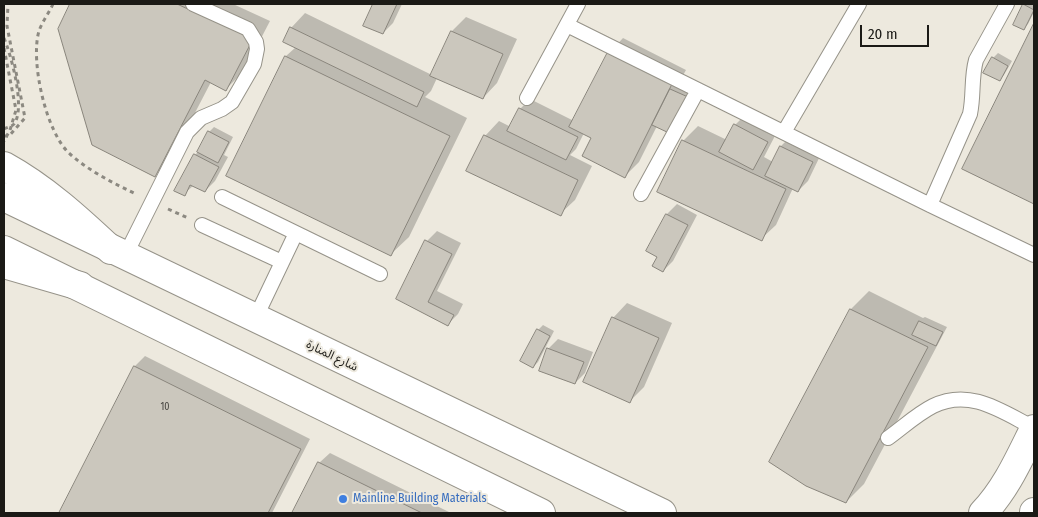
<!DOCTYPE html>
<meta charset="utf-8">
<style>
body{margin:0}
#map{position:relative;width:1038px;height:517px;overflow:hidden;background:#ede9de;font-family:"Fira Sans Condensed",sans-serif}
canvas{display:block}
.frame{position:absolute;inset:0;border:5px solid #1b1a16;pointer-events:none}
.scale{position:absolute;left:860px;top:25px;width:69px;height:22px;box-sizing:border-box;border:2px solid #1b1a16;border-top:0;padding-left:6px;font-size:15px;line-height:18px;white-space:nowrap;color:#1b1a16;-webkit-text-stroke:4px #ede9de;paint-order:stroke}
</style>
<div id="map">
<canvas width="1038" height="517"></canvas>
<div class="frame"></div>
<div class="scale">20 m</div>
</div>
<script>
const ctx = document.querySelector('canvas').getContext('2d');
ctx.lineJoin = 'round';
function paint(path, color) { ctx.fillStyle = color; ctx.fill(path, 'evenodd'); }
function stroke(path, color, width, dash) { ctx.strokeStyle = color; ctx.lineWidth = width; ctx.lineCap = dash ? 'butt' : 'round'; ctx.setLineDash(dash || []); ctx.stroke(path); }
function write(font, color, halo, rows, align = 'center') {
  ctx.font = font + ' "Fira Sans Condensed","Noto Sans Arabic",sans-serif'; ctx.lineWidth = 4; ctx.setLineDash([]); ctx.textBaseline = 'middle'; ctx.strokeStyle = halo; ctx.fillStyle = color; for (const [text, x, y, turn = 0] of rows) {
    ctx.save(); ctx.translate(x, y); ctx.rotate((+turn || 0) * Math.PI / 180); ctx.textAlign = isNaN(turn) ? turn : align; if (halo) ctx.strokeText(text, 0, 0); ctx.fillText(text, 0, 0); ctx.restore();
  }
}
const shadow = new Path2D(`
 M71 4H233L270 21 244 71 226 89 211 82 172 157 155 175 59 29Z
 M375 4H402L393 23 383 33 365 25Z
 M1026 4H1034V12L1028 24 1023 29 1024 5Z
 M305 13 432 75 452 31 466 17 517 39 497 83 483 98 437 78 431 91 425 97 467 118 409 237 391 254 227 175 286 56 296 47 291 28Z
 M1034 25V202L964 169Z
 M623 38 686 70 681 79 697 87 657 126 639 162 625 176 593 138 584 133 576 149 570 155 592 166 575 200 560 214 485 136 499 121 511 127 520 109 530 99 574 121 609 53Z
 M998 53 1012 61 1004 75 1000 80 993 58Z
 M745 115 777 132 764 157 773 162 781 146 791 136 822 152 808 181 798 191 793 188 776 225 761 239 659 191 684 140 698 126 727 140 735 125Z
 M214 127 233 137 224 155 228 157 215 181 205 191 194 185 184 194 195 155 199 151 209 132Z
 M677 204 697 215 673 261 663 271 659 256 667 214Z
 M437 231 461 243 437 291 463 304 458 314 448 324 397 299 427 241Z
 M869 291 923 318 925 317 947 327 864 484 846 502 770 462 851 309Z
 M627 303 672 323 644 387 630 401 613 318Z
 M543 325 554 331 538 362 533 367 538 330Z
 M558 339 593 352 585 373 575 383 548 349Z
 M145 356 310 439 272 513H60L135 366Z
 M330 453 451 513H294L319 463Z`);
const building = new Path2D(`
 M70 4H177L253 39 226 91 205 80 155 177 92 145 58 29Z
 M373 4H397L383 34 363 26Z
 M1023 4 1034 10 1024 30 1013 25Z
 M1034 23V204L962 169Z
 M290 27 424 92 417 107 283 42Z
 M451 31 503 54 483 99 430 76Z
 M608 52 672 84 625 178 582 156 591 138 569 127Z
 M285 56 450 136 391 256 226 176Z
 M992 57 1008 66 1000 81 983 73Z
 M670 89 688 97 669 133 652 125Z
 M519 108 578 137 566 160 507 131Z
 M734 124 768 142 753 170 719 152Z
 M208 131 229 142 218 163 197 152Z
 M484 135 578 180 561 216 466 171Z
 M682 140 786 189 762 241 657 192Z
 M780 146 813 162 798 192 765 176Z
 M194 154 219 167 205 192 190 185 185 196 174 191Z
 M666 214 688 225 663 272 652 266 657 257 646 251Z
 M425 240 452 254 428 302 454 315 448 326 396 299Z
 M850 309 928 347 846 503 806 486 769 462Z
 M612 317 659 338 630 403 583 382Z
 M919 321 943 332 936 346 912 335Z
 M537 329 550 336 533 368 520 361Z
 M547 348 584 362 575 384 539 371Z
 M134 366 301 449 268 513H59Z
 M318 462 422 513H292Z`);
const path = new Path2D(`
 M53 4C49 13 42 22 39 31 30 61 46 133 70 154 89 171 113 183 136 194
 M4 38C11 55 26 108 14 124 11 127 8 127 4 129
 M4 136H9L25 118 7 26 8 4
 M168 209 188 218`);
const service = new Path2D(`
 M567 25 930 205 1034 255
 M527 98 578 4
 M784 132 859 4
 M641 194 698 90
 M222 197 380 274
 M930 205 970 114C974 95 971 78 976 60L1007 4
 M202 225 282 262
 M125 256 187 132 201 118 222 109 232 102 254 64 257 49 256 42 248 29 193 4
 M255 319 296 233
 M888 438C902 428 917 414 933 406 970 388 1001 411 1034 428`);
const secondary = new Path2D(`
 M4 197 662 513
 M4 250 541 513
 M983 513C1006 489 1019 459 1034 429
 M1034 513V512`);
const motorway = new Path2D(`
 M4 166C44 188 78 219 111 250
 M4 264 80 286`);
const pathBridge = new Path2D(`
 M4 48 16 110 10 130 4 141`);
const markers = [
 [343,499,5,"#3f7fe0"]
];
const numberNames = [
 ["10",165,407]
];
const streetNames = [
 ["شارع المنارة",332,356,26]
];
const shopNames = [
 ["Mainline Building Materials",353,499]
];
paint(shadow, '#0003');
paint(building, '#cbc7bd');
stroke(building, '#89857c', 1);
stroke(service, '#969389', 16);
stroke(secondary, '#969389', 30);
stroke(motorway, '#969389', 30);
stroke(path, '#8c8981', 3, [4, 4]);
stroke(service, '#fff', 14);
stroke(secondary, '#fff', 28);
stroke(motorway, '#fff', 28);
stroke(pathBridge, '#8c8981', 3, [4, 4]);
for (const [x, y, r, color] of markers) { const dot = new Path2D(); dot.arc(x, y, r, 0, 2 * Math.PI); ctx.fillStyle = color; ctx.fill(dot); stroke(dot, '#ede9de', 2); }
write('10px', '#474540', null, numberNames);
write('12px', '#1b1a16', '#ede9de', streetNames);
write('12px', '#366cbe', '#ede9de', shopNames, 'left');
</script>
